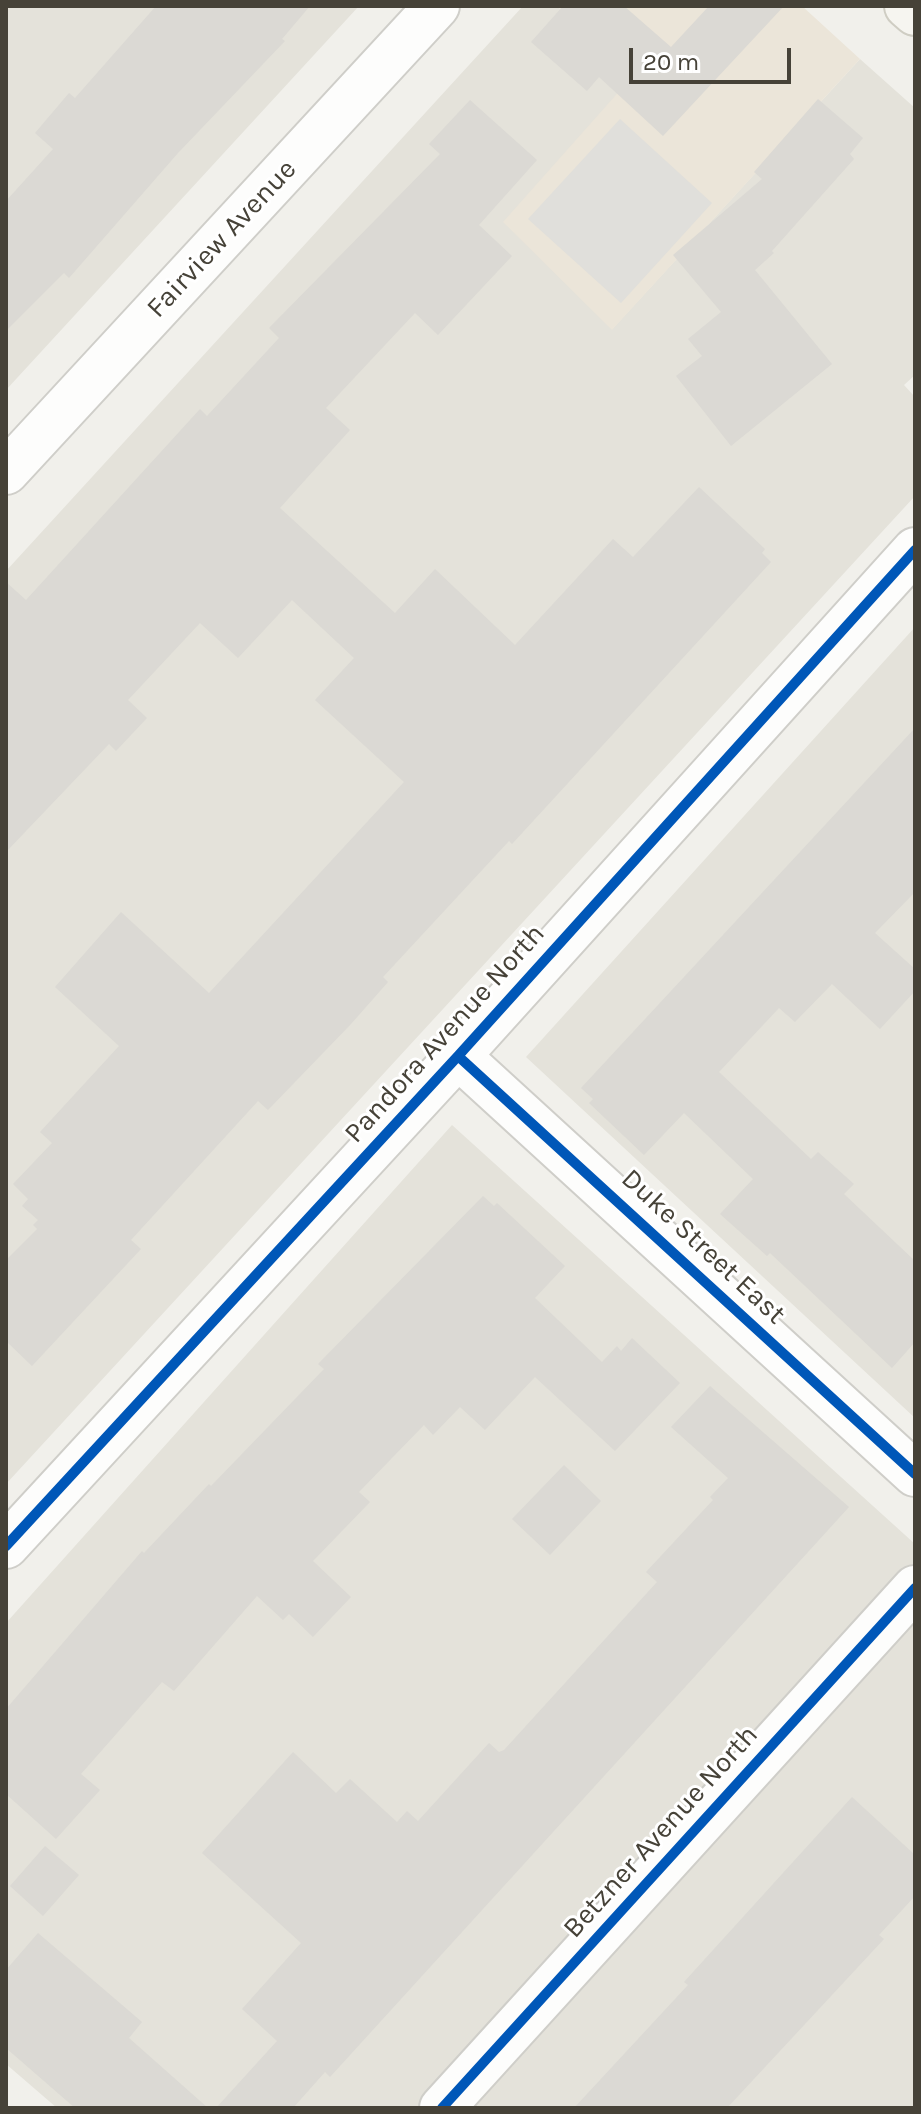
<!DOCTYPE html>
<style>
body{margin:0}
#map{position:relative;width:921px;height:2114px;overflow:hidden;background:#f1f0eb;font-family:Karla,sans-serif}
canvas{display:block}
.frame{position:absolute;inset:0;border:8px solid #464238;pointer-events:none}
.scale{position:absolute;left:629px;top:48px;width:162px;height:36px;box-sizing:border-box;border:4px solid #464238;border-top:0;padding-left:10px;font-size:24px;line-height:28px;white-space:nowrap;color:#464238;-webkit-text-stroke:6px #fff;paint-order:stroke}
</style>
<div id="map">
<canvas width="921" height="2114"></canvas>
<div class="frame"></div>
<div class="scale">20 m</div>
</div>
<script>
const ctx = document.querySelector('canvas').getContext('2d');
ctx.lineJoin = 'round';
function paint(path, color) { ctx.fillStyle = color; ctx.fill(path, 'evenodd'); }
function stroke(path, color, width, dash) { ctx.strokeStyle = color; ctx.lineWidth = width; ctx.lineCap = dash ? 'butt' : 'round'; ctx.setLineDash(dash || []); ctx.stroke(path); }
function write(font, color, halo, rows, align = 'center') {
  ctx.font = font + ' Karla,sans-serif'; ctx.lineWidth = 6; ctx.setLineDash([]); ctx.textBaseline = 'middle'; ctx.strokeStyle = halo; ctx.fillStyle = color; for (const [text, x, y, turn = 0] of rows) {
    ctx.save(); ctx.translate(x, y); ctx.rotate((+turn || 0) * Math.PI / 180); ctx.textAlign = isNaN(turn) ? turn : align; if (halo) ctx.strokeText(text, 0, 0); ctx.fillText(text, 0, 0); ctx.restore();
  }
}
const residential = new Path2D(`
 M6 6H359L6 390Z
 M523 6H557L631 78 612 329 860 59 915 108V375L904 385 915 397V496L6 1484V571Z
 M915 627V1418L526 1057Z
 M452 1125 915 1544V2108H57L6 2064V1623Z`);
const commercial = new Path2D(`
 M557 6H802L860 59 612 330 503 222 631 78Z`);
const parking = new Path2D(`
 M620 119 712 203 621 303 528 219Z`);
const building = new Path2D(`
 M156 6H310L282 39 285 41 178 153 69 278 64 273 6 331V201L53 149 35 133 69 93 75 98Z
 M563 6H624L671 47 709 6H784L663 136 599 77 587 91 531 42Z
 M818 99 863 138 850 154 854 159 772 251 774 253 755 270 832 364 731 446 676 376 702 356 688 339 721 312 673 255 762 179 754 172Z
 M470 100 537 160 479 225 512 256 438 335 415 313 326 408 350 430 280 508 395 613 435 569 515 645 613 539 633 557 699 487 765 549 762 553 771 562 512 844 509 841 383 977 388 982 351 1024 268 1110 258 1101 131 1240 141 1249 32 1366 6 1341V1260L37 1229 33 1225 38 1220 22 1206 28 1199 13 1184 52 1143 40 1132 119 1046 55 987 121 912 209 993 404 782 315 700 354 658 292 600 238 658 200 623 128 700 147 718 116 751 109 744 6 852V582L26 600 200 409 207 416 279 338 269 328 440 154 429 144Z
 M915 728V892L875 933 915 969V991L880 1029 832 984 795 1022 779 1008 719 1072 811 1159 818 1152 854 1184 844 1194 915 1261V1342L892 1368 770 1253 767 1256 720 1214 753 1179 684 1113 644 1155 589 1103 593 1099 581 1088Z
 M483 1196 494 1206 497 1203 565 1266 535 1298 602 1362 617 1346 621 1351 632 1338 680 1383 615 1451 535 1377 485 1430 460 1407 433 1435 424 1425 359 1492 370 1502 313 1561 351 1597 313 1637 289 1614 283 1620 257 1596 174 1691 162 1682 81 1774 100 1790 56 1839 6 1794V1709L142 1551 144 1553 209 1484 211 1486 324 1369 318 1364Z
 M710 1386 849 1507 330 2077 325 2072 293 2108H216L277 2041 242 2009 301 1943 202 1853 293 1752 336 1793 350 1779 397 1822 407 1811 418 1821 489 1743 499 1752 504 1750 657 1582 646 1572 713 1500 710 1497 728 1478 671 1427Z
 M564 1465 601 1501 550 1555 512 1519Z
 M852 1797 915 1855V1896L879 1935 884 1939 727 2108H574L688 1985 684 1982Z
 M45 1846 79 1875 43 1916 10 1886Z
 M38 1933 142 2022 129 2038 208 2108H75L6 2048V1970Z`);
const minor = new Path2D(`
 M6 472 437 6
 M458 1056 915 1474
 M6 1546 458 1056 915 550
 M442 2108 915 1588`);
const secondary = new Path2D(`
 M907 6 915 13`);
const cycleway = new Path2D(`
 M458 1056 915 1474
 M6 1546 458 1056 915 550
 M442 2108 915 1588`);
const streetNames = [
 ["Fairview Avenue",222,239,-47],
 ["Pandora Avenue North",445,1034,-48],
 ["Duke Street East",703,1247,43],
 ["Betzner Avenue North",661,1832,-48]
];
paint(residential, '#e4e2da');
paint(commercial, '#ebe5d9');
paint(parking, '#e0dfdb');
paint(building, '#dbd9d4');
stroke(minor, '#cfcec9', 48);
stroke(secondary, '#cfcdc3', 48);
stroke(minor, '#fdfdfc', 44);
stroke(secondary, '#f6f5f0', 44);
stroke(cycleway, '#0057b8', 10);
write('28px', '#464238', '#fff', streetNames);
</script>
